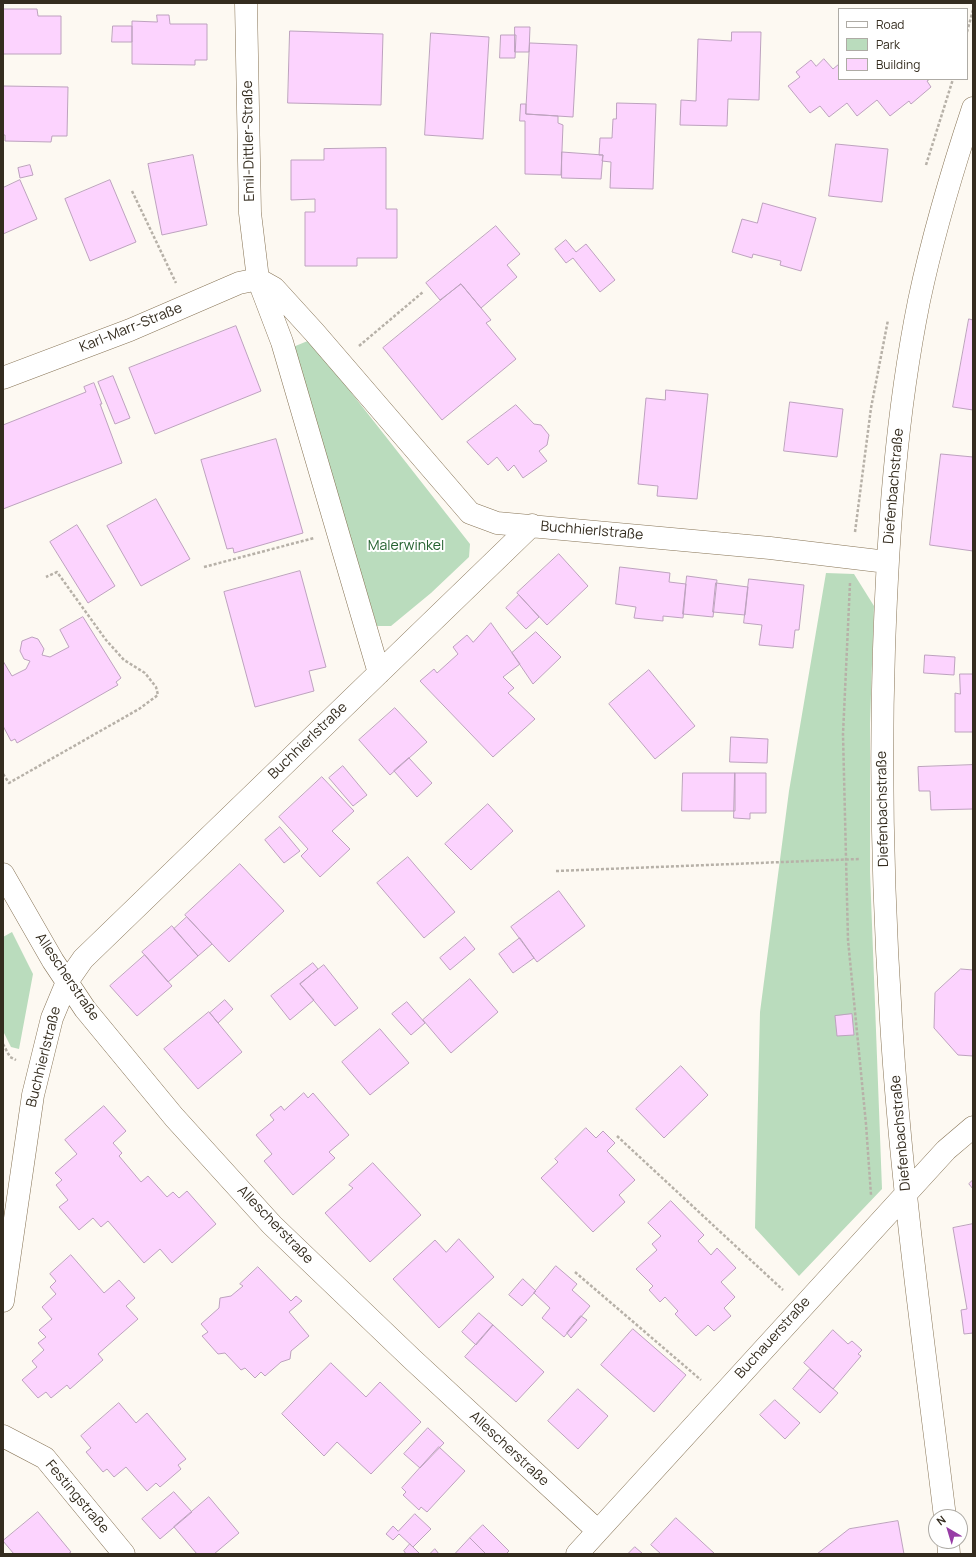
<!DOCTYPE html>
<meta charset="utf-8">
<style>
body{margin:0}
#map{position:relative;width:976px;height:1557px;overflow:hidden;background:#fdf9f2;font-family:Manrope,sans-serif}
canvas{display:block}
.frame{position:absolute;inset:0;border:4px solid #342c1f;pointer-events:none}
.legend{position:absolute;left:838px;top:8px;width:130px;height:72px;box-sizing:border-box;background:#fff;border:1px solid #aeaba5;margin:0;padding:5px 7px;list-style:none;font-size:12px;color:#342c1f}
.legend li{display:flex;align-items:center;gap:8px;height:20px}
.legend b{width:20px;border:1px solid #aeaba5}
.north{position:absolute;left:928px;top:1509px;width:40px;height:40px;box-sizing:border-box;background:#fff;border:1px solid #aeaba5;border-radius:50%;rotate:322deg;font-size:11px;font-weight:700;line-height:16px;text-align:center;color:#342c1f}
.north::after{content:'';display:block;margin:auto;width:14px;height:18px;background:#973ca6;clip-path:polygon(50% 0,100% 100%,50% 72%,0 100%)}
</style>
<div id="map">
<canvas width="976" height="1557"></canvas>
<div class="frame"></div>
<ul class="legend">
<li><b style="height:5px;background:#fff"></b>Road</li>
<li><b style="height:11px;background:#badcbd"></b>Park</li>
<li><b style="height:11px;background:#fcd3fe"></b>Building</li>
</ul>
<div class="north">N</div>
</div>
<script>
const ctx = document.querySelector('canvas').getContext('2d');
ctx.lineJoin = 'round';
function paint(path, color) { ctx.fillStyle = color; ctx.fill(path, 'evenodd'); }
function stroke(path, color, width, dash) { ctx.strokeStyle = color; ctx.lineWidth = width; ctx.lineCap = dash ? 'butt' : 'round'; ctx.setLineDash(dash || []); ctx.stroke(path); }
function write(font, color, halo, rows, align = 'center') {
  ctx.font = font + ' Manrope,sans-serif'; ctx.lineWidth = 4; ctx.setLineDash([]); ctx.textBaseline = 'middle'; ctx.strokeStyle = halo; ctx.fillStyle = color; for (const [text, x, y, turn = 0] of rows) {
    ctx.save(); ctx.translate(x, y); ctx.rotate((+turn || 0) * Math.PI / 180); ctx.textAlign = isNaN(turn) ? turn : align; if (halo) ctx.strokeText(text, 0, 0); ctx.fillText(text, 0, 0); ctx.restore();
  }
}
const green = new Path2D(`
 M310 340 470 544 469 557 431 593 391 626H377L293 347Z
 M826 573 854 574 874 606 870 723V872L882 1189 799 1276 755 1228 760 1012 789 791Z
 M12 932 33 974 19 1049 11 1047 3 1031V937Z`);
const building = new Path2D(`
 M3 9H37L38 16H61V54H3Z
 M157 15H169L170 24H207V60H195V65L132 64V21L157 22Z
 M113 26H132V42H112Z
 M515 27H530L529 52H515Z
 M290 31 383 34 381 105 288 103Z
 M732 32H761L759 100 728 99 727 126 680 125 681 100 696 101 698 39 731 41Z
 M431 33 489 37 483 139 425 135Z
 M501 35H516L515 58H500Z
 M530 43 577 45 573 117 526 114Z
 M824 59 833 69 839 64V79H930L927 81 931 87 911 104 909 101 890 116 877 100 857 116 847 103 829 117 820 106 810 113 788 86 800 77 796 72 811 60 816 66Z
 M3 86 68 87 67 136H52L51 142 5 141V135H3Z
 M617 103 656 104 653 189 610 188 611 162 602 161 603 155H599L600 138H612L613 119H616Z
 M521 104H526V114L558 116V123L563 125 561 175 525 174V121H520Z
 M836 144 888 149 882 202 829 196Z
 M386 148V209H397V258H357V266H305V212H315V199L291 200V160H324V149Z
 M562 152 603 155 601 179 562 178Z
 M193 155 207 225 162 235 148 164Z
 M30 165 33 175 20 178 18 168Z
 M20 180 37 219 3 234V188Z
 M110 180 136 242 90 261 65 199Z
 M763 203 816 218 801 271 780 265 781 261 753 254 752 258 732 252 742 219 757 223Z
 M496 226 520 254 507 265 517 277 481 308 461 284 440 300 426 283Z
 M566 240 576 252 586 244 615 280 600 292 573 258 566 263 555 249Z
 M461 284 491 320 486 323 516 359 442 420 383 348Z
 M969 319 973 320V410L953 407Z
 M236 326 261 391 155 434 129 368Z
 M113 376 130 418 115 424 98 382Z
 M94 383 102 404H100L122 463 3 509V425L86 392 84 387Z
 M666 390 708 394 697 499 657 496 658 486 638 484 646 398 665 400Z
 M790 402 843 409 837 457 784 451Z
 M516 405 534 424 541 425 549 435 547 445 539 451 547 461 523 478 514 465 508 471 497 457 488 465 467 442Z
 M276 439 303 533 234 553 233 548 227 549 201 460Z
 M941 454 973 457V551L930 545Z
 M156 499 190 559 141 586 107 526Z
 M77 525 115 586 88 603 50 542Z
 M559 554 588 586 547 625 517 593Z
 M620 567 670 573 669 582 686 584 683 618 663 616V621L634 618 636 607 616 604Z
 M300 571 326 667 309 671 314 691 255 707 224 592Z
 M687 576 717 580 713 617 683 614Z
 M749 579 804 585 799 630H795L793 648 759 645 762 625 744 623Z
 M716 583 748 587 745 615 713 612Z
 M519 595 539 617 526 629 506 608Z
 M83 617 121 678 116 682 118 685 17 743 15 739 11 741 3 726V661L12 676 26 669 30 661 24 659 20 651 22 641 32 637 38 639 44 649 42 655 50 657 69 647 60 630Z
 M491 623 520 664 503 677 514 688 508 693 535 719 493 757 420 681 434 669 437 673 458 654 453 647 467 635 473 642Z
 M536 632 561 657 533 684 512 653Z
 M925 655 955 657 954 675 924 673Z
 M649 670 695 726 655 759 609 704Z
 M960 674H973V732H955V693L960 694Z
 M395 708 427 742 390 775 359 740Z
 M731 737 768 739 767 763 730 762Z
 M409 758 432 783 417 797 394 771Z
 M973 765V809L931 810 930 791H919L918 767Z
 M343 766 367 795 353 806 329 778Z
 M683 773H735V811H682Z
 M735 773H766V813H750V819L734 818Z
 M322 777 354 811 332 831 350 849 320 877 301 856 308 849 279 817Z
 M488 804 513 831 471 870 445 844Z
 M280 827 300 851 284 863 265 840Z
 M408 857 455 912 424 938 377 883Z
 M240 864 284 911 229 962 185 915Z
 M559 891 585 926 537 962 511 927Z
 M187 917 212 944 198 956 174 929Z
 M172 926 198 956 168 982 142 952Z
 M465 937 475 949 450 970 440 958Z
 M520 938 534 958 513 973 499 954Z
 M145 955 172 986 137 1016 110 986Z
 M313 963 318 969 300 984 314 1000 290 1020 271 996Z
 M324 965 358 1008 335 1026 300 984Z
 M961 969 973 970V1056L958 1055 934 1028 935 993Z
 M470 979 498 1012 451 1053 423 1020Z
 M225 1000 233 1009 218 1023 210 1013Z
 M407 1002 425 1023 411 1035 392 1014Z
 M209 1012 242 1052 198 1089 164 1049Z
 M852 1014 854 1035 837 1036 835 1016Z
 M380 1029 409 1063 370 1095 342 1062Z
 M681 1066 708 1095 664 1138 636 1109Z
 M304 1093 308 1098 313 1093 349 1135 329 1152 335 1158 293 1195 264 1161 272 1154 256 1135 274 1120 270 1115 281 1106 284 1110Z
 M104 1106 126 1131 113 1143 122 1153 119 1156 141 1182 148 1176 167 1197 173 1192 179 1198 187 1191 216 1224 172 1263 160 1249 144 1263 108 1221 101 1227 93 1218 79 1230 59 1207 68 1200 56 1185 62 1180 55 1173 77 1154 65 1140Z
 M586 1128 596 1138 603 1131 615 1143 607 1151 635 1180 619 1195 625 1202 593 1232 541 1178 558 1162 555 1159Z
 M373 1163 421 1215 370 1262 325 1213 353 1188 349 1185Z
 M973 1180V1189L969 1184Z
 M671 1201 704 1235 698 1241 711 1255 717 1248 736 1268 721 1282 735 1297 724 1308 731 1316 714 1331 708 1325 696 1336 675 1314 678 1311 665 1297 660 1302 649 1290 653 1286 636 1269 657 1250 652 1244 661 1236 648 1223Z
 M973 1224V1333L964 1334 961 1310 967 1309 953 1228Z
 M459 1239 494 1277 439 1328 393 1279 435 1240 446 1252Z
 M71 1255 104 1293 119 1280 135 1298 126 1306 138 1319 98 1354 103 1360 70 1389 67 1385 51 1398 46 1392 38 1398 22 1380 37 1367 32 1361 44 1350 38 1343 46 1337 39 1330 52 1319 42 1307 56 1294 50 1287 56 1281 50 1274Z
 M556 1266 577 1284 572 1290 590 1306 564 1337 542 1318 550 1308 534 1293Z
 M258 1267 291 1301 296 1296 302 1301 289 1312 309 1336 291 1351 290 1359 281 1362 265 1376 261 1372 255 1378 245 1368 241 1370 225 1353 218 1354 202 1336 208 1332 201 1324 219 1308 220 1298 231 1296 243 1286 240 1284Z
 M523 1279 536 1291 522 1306 509 1295Z
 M479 1313 493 1325 476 1345 462 1332Z
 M581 1316 587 1320 571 1338 567 1333Z
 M493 1325 544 1372 516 1402 465 1357Z
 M633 1329 686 1375 654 1412 601 1365Z
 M833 1330 848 1344 852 1341 862 1350 858 1354 861 1356 833 1389 804 1363Z
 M331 1363 366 1397 380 1382 421 1422 371 1474 337 1442 324 1456 282 1414Z
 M810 1369 838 1393 820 1413 793 1389Z
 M578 1389 608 1416 578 1449 548 1421Z
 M775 1400 800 1423 785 1439 760 1415Z
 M119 1403 136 1423 147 1413 186 1459 178 1465 181 1469 160 1487 156 1483 147 1491 126 1467 114 1477 107 1469 103 1472 86 1452 91 1448 81 1436Z
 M428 1428 444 1443 420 1468 404 1454Z
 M439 1447 465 1471 427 1512 421 1507 419 1510 403 1495 406 1492 402 1488Z
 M174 1492 192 1512 160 1539 142 1519Z
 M209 1497 239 1533 214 1554H197L174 1527Z
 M38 1512 71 1552 68 1554H14L3 1541Z
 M415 1514 431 1529 413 1547 399 1534 393 1540 386 1534 393 1526 398 1531Z
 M676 1518 715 1554H661L651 1545Z
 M898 1521 904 1554H817L849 1529Z
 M483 1525 509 1551 506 1554H486L470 1538Z
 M470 1538 486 1554H455Z
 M410 1544 420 1554H406L404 1551Z
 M635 1547 643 1554H628Z
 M435 1549 439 1554H430Z`);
const path = new Path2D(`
 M967 32 973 10
 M926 165 953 79
 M132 191 176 283
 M359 346 423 292
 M855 532 871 408 888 320
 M204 567 314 538
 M850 583 843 734 848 940 866 1124 871 1195
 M3 774 9 783 139 709 158 695 156 687 145 673 124 660 106 640 57 572 46 577
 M556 871 859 859
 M3 1044 10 1057 16 1060
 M617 1136 783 1290
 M575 1272 701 1380`);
const street = new Path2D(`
 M246 3 250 213 258 279 282 342 379 673
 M258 279 274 288 315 333 470 513 497 523 770 548 887 562
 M3 378 130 330 239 283 258 279
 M3 874 53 961 85 1009 174 1117 272 1225 412 1359 598 1531
 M3 1301 33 1095 52 1018 67 982 83 959 532 525
 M3 1436 45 1458 124 1554
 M945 1517C925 1352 901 1186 891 1020 883 896 880 772 884 649 888 532 896 415 919 301 933 235 952 171 973 108
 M948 1541 949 1554
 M577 1554 946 1150 973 1127`);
const streetNames = [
 ["Emil-Dittler-Straße",249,141,-91],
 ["Karl-Marr-Straße",131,328,-22],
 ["Diefenbachstraße",894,486,-85],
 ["Buchhierlstraße",592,531,5],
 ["Buchhierlstraße",308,741,-44],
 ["Diefenbachstraße",883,809,-91],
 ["Allescherstraße",67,977,56],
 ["Buchhierlstraße",44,1057,-76],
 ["Diefenbachstraße",901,1133,-95],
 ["Allescherstraße",275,1225,46],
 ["Buchauerstraße",773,1338,-48],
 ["Allescherstraße",509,1449,43],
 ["Festingstraße",77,1497,50]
];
const parkNames = [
 ["Malerwinkel",406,546]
];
paint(green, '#badcbd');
paint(building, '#fcd3fe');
stroke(building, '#bda2be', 1);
stroke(street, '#877456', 23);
stroke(path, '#b7b1a8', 2.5, [3, 2]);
stroke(street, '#fff', 22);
write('14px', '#342c1f', '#fff', streetNames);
write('14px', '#24612f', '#fff', parkNames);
</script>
